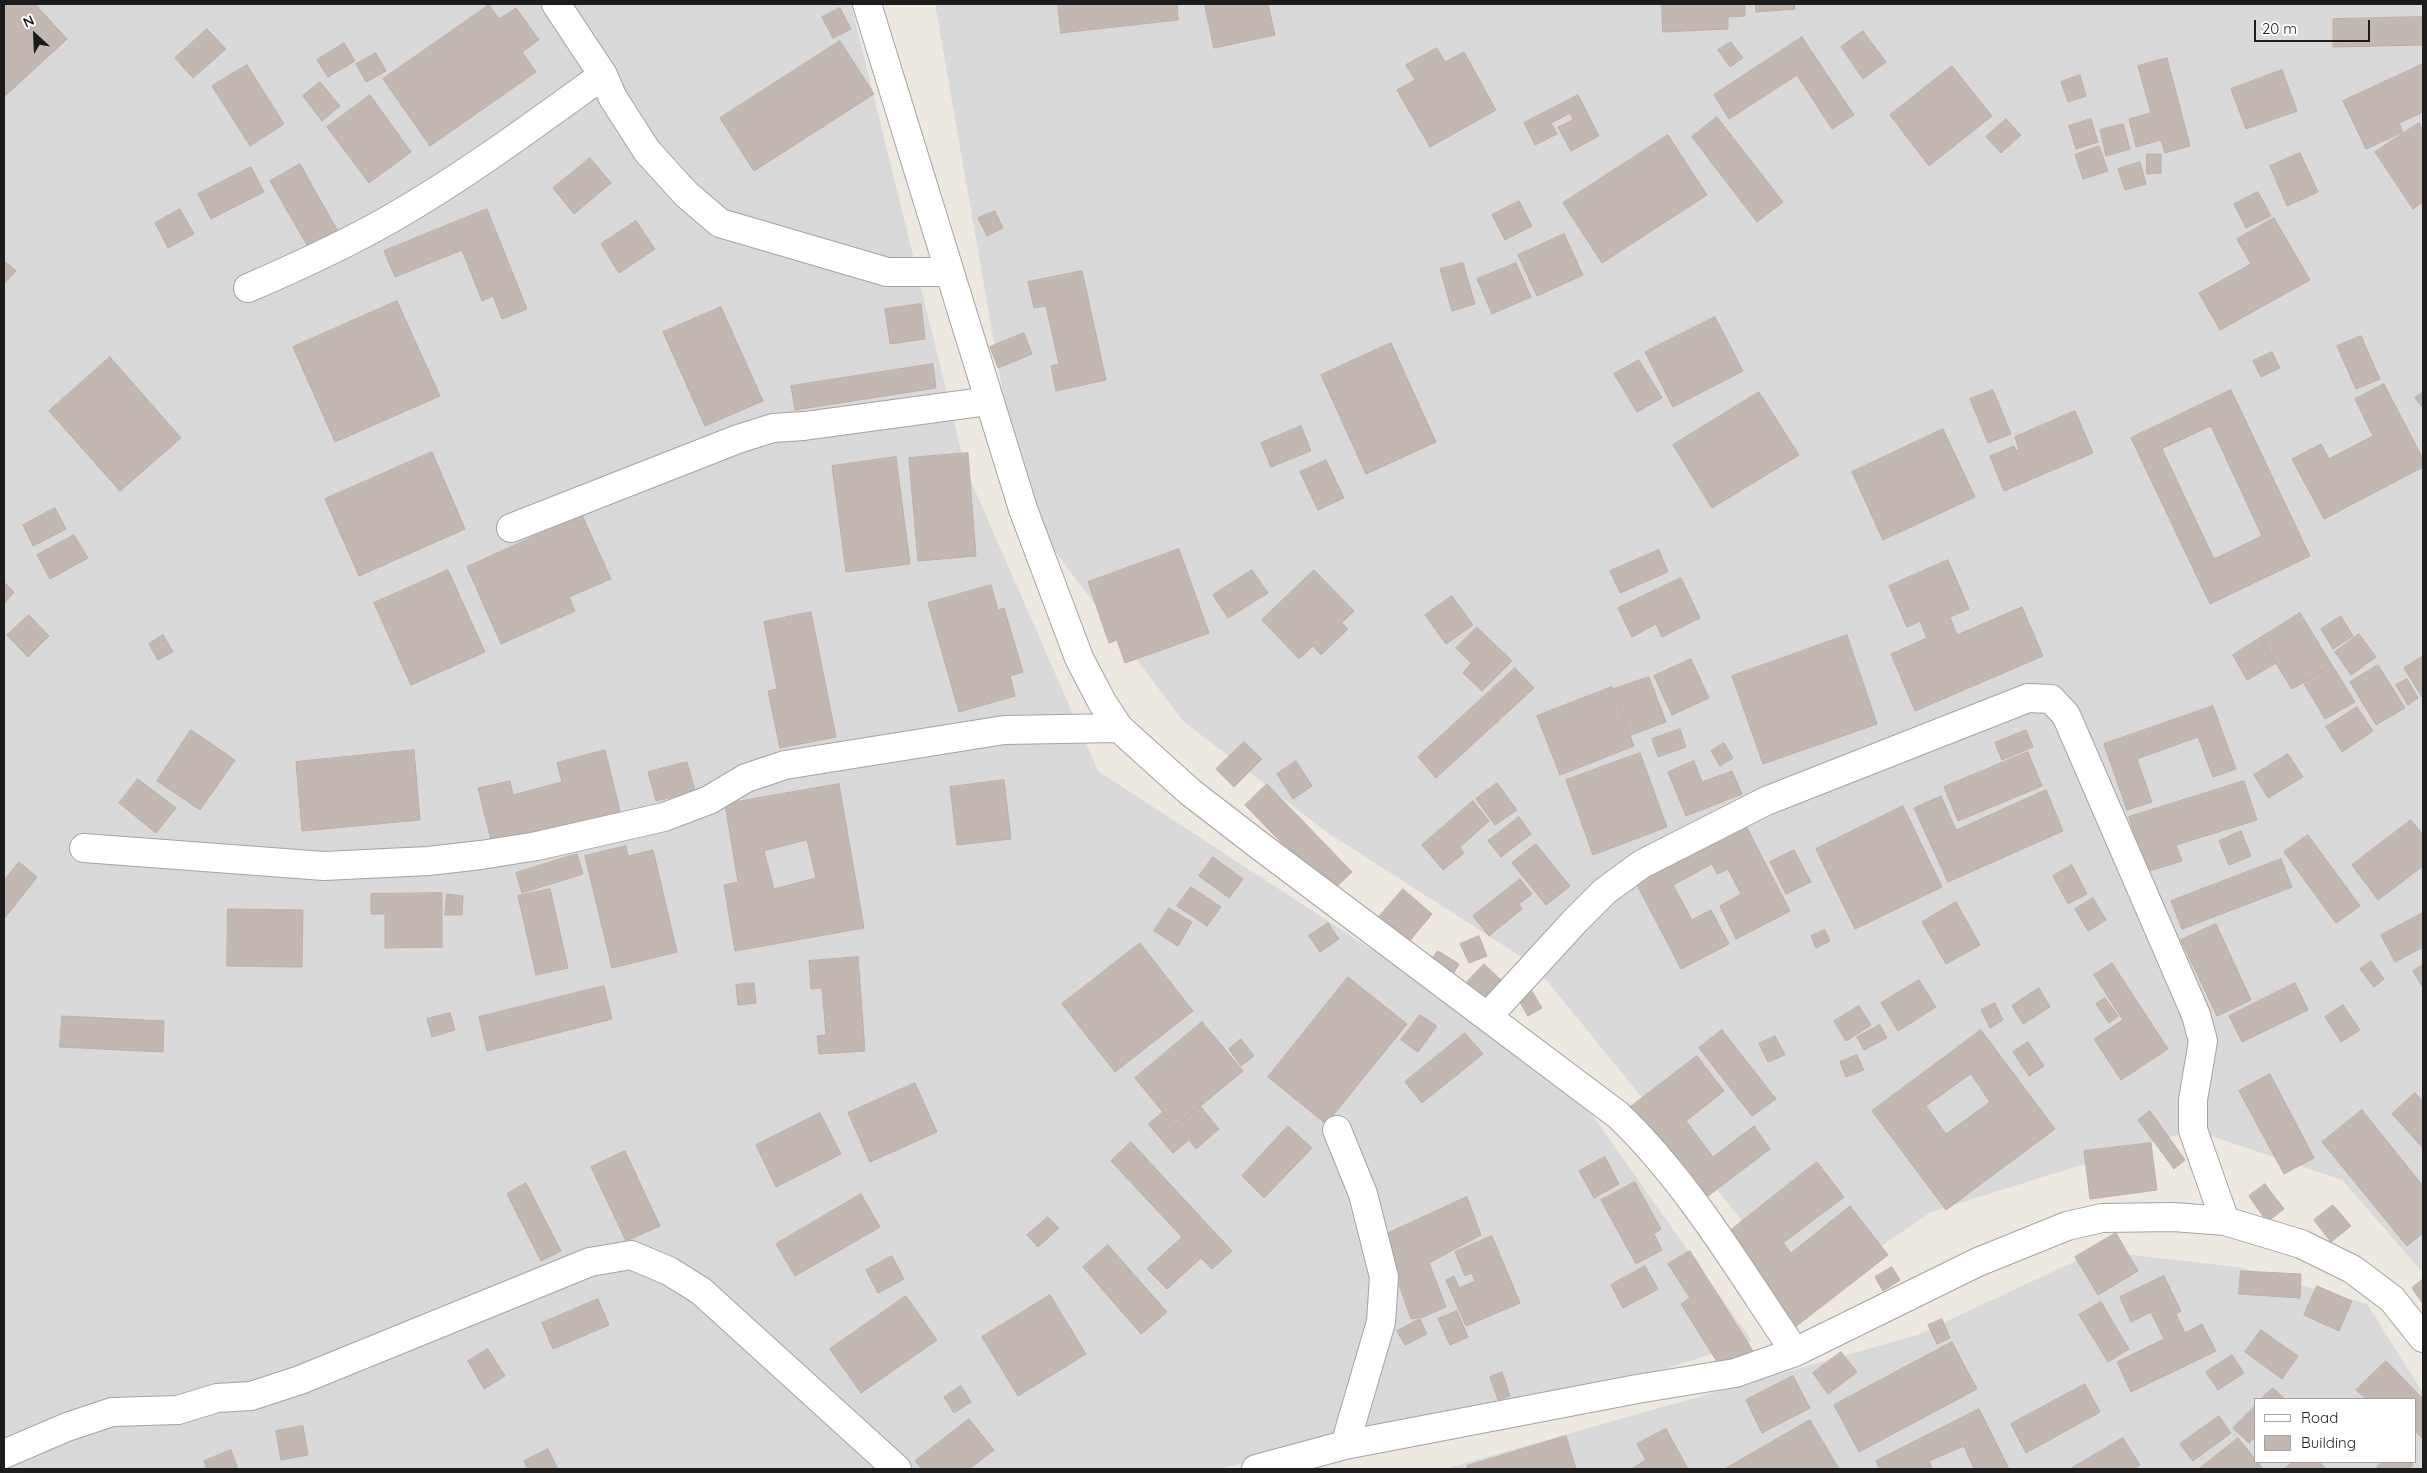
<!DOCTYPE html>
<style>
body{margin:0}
#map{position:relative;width:2427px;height:1473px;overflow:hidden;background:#ede9e1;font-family:Quicksand,sans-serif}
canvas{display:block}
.frame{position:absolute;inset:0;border:5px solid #1c1c1c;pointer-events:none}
.legend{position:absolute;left:2254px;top:1398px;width:162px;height:65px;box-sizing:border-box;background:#fff;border:1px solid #a4a4a4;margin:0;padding:6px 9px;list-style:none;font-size:15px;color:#1c1c1c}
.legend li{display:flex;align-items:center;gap:10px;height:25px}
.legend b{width:25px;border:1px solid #a4a4a4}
.north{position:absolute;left:10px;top:10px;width:50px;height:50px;-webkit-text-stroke:4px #fff;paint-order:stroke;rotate:335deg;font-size:14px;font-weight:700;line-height:20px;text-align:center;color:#1c1c1c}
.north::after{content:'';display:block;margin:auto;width:18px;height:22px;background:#1c1c1c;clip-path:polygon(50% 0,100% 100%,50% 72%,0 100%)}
.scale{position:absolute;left:2254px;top:20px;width:116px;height:22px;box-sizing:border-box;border:2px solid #1c1c1c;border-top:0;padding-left:6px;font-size:15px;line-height:18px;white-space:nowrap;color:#1c1c1c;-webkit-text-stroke:4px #fff;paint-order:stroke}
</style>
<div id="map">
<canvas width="2427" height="1473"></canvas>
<div class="frame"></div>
<ul class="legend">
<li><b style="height:6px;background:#fff"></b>Road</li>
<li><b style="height:14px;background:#c2b8b1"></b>Building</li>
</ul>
<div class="north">N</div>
<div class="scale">20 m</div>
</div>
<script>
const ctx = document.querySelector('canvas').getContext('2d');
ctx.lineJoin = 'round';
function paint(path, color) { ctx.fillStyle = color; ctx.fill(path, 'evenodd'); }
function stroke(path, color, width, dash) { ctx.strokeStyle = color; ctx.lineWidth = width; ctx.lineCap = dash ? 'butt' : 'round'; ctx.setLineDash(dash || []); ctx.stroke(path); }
const residential = new Path2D(`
 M4 4H851L966 470 1098 771 1564 1075 1752 1341 1621 1383 1217 1469H4Z
 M935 4H2423V1273L2342 1180 2193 1130 1931 1212 1805 1298 1534 965 1328 833 1183 721 1023 509Z
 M2097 1251 2238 1267 2367 1304 2423 1393V1469H1444L1917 1335ZM2256 1399H2416V1462H2256Z`);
const building = new Path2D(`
 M4 4H35L67 39 4 97Z
 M1058 4H1177L1178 20 1061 33Z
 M1205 4H1268L1275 35 1214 48Z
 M1662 4H1745V16L1728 17V29L1663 32Z
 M1756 4H1794L1795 9 1756 12Z
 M489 5 499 19 516 8 539 40 522 52 536 72 430 146 383 79Z
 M840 8 851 29 833 38 822 17Z
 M2423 17V45L2333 47V19Z
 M207 29 226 49 193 78 175 58Z
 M1863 31 1886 62 1863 79 1841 47Z
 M1802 37 1854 115 1832 129 1797 75 1729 119 1714 95Z
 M840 41 874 94 754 171 720 118Z
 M1731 42 1743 58 1730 67 1718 50Z
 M344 43 355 61 328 77 317 60Z
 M1437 48 1445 62 1464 52 1496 110 1430 147 1397 90 1415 80 1406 65Z
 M376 53 386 71 366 82 356 64Z
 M2167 58 2190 146 2165 153 2161 140 2136 147 2129 119 2151 113 2138 66Z
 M2423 64V112L2399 123 2403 132 2366 149 2343 101Z
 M247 65 284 124 250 146 212 86Z
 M1952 66 1992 116 1929 166 1890 115Z
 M2282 70 2297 111 2246 129 2231 89Z
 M2080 75 2086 96 2068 102 2061 82Z
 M320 82 340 106 322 121 303 96Z
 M370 95 411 152 369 183 327 127Z
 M1578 95 1599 136 1571 151 1558 127 1573 120 1570 113 1551 123 1557 134 1535 145 1524 123Z
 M1717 117 1783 202 1757 222 1692 137Z
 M2006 119 2021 135 2001 153 1986 137Z
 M2091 119 2098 142 2076 149 2069 126Z
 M2419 123 2423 130V202L2413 209 2375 152Z
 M2123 124 2130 149 2106 156 2100 130Z
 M1668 135 1707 195 1602 263 1563 203Z
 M2099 146 2108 171 2083 179 2075 155Z
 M2300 153 2318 192 2287 206 2270 166Z
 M2147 154H2161V173L2147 174Z
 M590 158 611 183 574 214 553 188Z
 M2140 162 2146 184 2125 190 2118 169Z
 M300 164 340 235 311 252 270 181Z
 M251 167 264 192 211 219 198 194Z
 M2258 192 2271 216 2246 228 2234 204Z
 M1519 201 1532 226 1505 240 1492 215Z
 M180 209 194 234 168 248 155 223Z
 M487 209 527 309 502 319 493 296 482 301 462 250 395 277 384 251Z
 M995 211 1003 228 987 236 978 218Z
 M2274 218 2310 280 2220 330 2199 293 2251 264 2237 239Z
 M636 221 655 249 619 273 601 244Z
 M1564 234 1583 275 1537 296 1518 255Z
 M4 261 16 271 4 284Z
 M1463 263 1475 304 1452 311 1440 269Z
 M1516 263 1531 297 1492 314 1477 279Z
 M1082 271 1106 380 1056 391 1051 366 1059 364 1046 306 1034 308 1028 282Z
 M397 301 440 396 335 442 293 347Z
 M921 304 925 339 890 344 885 309Z
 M721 307 763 401 705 426 663 332Z
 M1715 317 1743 371 1673 407 1645 352Z
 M1024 333 1032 354 998 368 990 347Z
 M2361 336 2380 379 2356 389 2337 346Z
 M1391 343 1436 442 1366 474 1321 375Z
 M2272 352 2280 368 2261 377 2253 361Z
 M110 357 181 438 120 491 49 411Z
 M1639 360 1662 398 1637 412 1614 374Z
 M933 364 936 388 795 410 791 386Z
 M2384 384 2423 459V467L2324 519 2292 459 2321 444 2329 459 2373 436 2355 399Z
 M1993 390 2011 434 1988 443 1970 399Z
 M2231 390 2310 556 2210 604 2131 438ZM2211 426 2262 536 2214 559 2162 449Z
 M1759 392 1799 455 1712 508 1673 445Z
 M2423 392V408L2415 398Z
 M2075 411 2093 453 2004 491 1990 456 2014 446 2016 451 2019 449 2015 437Z
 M1301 426 1311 451 1271 467 1261 443Z
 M1943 429 1975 497 1883 540 1852 472Z
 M432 452 465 529 359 576 325 499Z
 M968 453 976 556 918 561 909 458Z
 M896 457 910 564 846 572 832 466Z
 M1326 460 1344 498 1318 510 1300 472Z
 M55 508 66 529 33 546 23 525Z
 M582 515 611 579 569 597 575 611 501 644 467 567Z
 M74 535 88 558 50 579 37 555Z
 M1179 549 1209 633 1125 663 1117 640 1109 643 1088 582Z
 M1659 550 1668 572 1620 593 1610 571Z
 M1948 560 1969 609 1950 617 1957 635 2022 607 2043 656 1915 711 1891 654 1927 638 1920 621 1907 627 1889 586Z
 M448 570 485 652 411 685 374 603Z
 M1252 570 1268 593 1228 618 1213 595Z
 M1314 570 1354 611 1342 623 1348 629 1321 655 1313 646 1299 659 1262 620Z
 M1681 578 1700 618 1662 637 1656 624 1632 637 1618 608Z
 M4 582 14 592 4 604Z
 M991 585 998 610 1004 608 1023 672 1010 676 1015 696 959 712 928 603Z
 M1452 596 1473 625 1446 644 1425 615Z
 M811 612 836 737 780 748 768 691 777 689 764 622Z
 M2300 613 2332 665 2292 689 2260 638Z
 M29 615 49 636 28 657 7 635Z
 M2341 616 2353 636 2333 649 2321 629Z
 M1477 627 1512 661 1482 691 1463 673 1471 663 1456 648Z
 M2359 634 2376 657 2351 675 2335 652Z
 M163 635 173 652 158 660 149 644Z
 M1847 635 1877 724 1763 764 1732 676Z
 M2260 638 2276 663 2247 680 2233 655Z
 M2423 656V696L2422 697 2404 668Z
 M1691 659 1709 698 1672 715 1654 676Z
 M2332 665 2355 702 2325 719 2303 682Z
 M2378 665 2405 708 2376 725 2350 682Z
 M1515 668 1534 688 1436 778 1418 757Z
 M1649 677 1666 722 1631 735 1614 689Z
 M2407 679 2418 698 2408 705 2396 685Z
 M1612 687 1634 746 1560 775 1537 716Z
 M2213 706 2236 769 2213 777 2198 737 2137 759 2152 802 2127 810 2104 744Z
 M2357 707 2373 731 2342 752 2326 727Z
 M1680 729 1686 747 1658 757 1652 739Z
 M191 730 235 760 200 810 157 781Z
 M2026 730 2033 747 2002 760 1995 743Z
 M1244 742 1262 759 1234 787 1216 769Z
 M1724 743 1733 758 1720 766 1711 751Z
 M414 750 420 820 302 831 296 762Z
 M605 750 620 811 492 844 478 788 510 781 513 795 562 782 557 763Z
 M2028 752 2042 786 1958 821 1944 787Z
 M1640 753 1667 827 1593 855 1566 780Z
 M2288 754 2303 777 2268 798 2254 775Z
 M1296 761 1312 786 1293 799 1277 774Z
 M1694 761 1702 782 1732 771 1742 794 1686 816 1668 772Z
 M687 762 695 791 656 801 648 772Z
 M138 779 176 808 156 833 119 803Z
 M1004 780 1011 839 957 845 950 787Z
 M2244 781 2257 820 2176 845 2182 861 2146 872 2129 817Z
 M1497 783 1517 810 1495 825 1476 799Z
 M839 784 864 928 735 951 724 885 738 882 725 804ZM807 840 816 878 774 889 764 851Z
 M1267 784 1352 872 1330 893 1245 805Z
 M2046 790 2063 831 1948 882 1914 808 1941 796 1956 830Z
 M1473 801 1489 821 1460 847 1464 853 1443 870 1422 845Z
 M1903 806 1942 887 1855 929 1816 849Z
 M1519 817 1531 834 1501 857 1488 841Z
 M2411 820 2423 835V866L2378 900 2352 865Z
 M1744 822 1790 911 1736 939 1720 906 1741 894 1728 869 1717 874 1712 864 1673 885 1692 920 1711 910 1729 944 1681 969 1634 879Z
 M2241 831 2251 856 2229 865 2219 841Z
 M2308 835 2360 906 2336 923 2284 852Z
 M1536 844 1570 886 1546 905 1512 863Z
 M626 846 628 856 653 850 677 952 612 968 585 856Z
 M1794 850 1811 882 1786 894 1770 862Z
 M577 854 583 874 522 893 516 873Z
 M1213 857 1243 879 1229 898 1199 876Z
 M2281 859 2292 887 2182 929 2171 901Z
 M19 862 37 877 4 919V881Z
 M2072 865 2087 894 2068 904 2053 876Z
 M1520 879 1532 894 1519 904 1522 909 1489 936 1473 916Z
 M1191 887 1221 907 1207 926 1177 906Z
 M550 889 568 968 536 975 518 896Z
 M1403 889 1432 914 1407 944 1377 919Z
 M442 893V947L385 948V914H371V894Z
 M447 894 463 896 462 915H445Z
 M2093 898 2106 920 2088 931 2075 909Z
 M1956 902 1980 945 1946 964 1922 922Z
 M1169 908 1192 922 1178 946 1154 931Z
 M228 909 303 910 302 967 227 966Z
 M2423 913V947L2395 962 2381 935Z
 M1328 923 1339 939 1320 952 1309 936Z
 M2216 924 2251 1000 2217 1016 2181 940Z
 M1825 930 1830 941 1816 948 1811 936Z
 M1479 936 1487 956 1469 963 1460 944Z
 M1140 943 1193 1011 1115 1072 1062 1004Z
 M1438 951 1459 964 1452 976 1430 962Z
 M858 957 865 1051 819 1054 817 1036 826 1035 822 988 811 989 809 961Z
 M2371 961 2384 979 2374 987 2360 969Z
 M2112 963 2168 1049 2121 1080 2094 1039 2123 1020 2094 975Z
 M1484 964 1501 980 1484 998 1467 982Z
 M2423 965V986H2422L2413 971Z
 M1348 977 1407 1024 1326 1124 1268 1077Z
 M1919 980 1936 1007 1898 1031 1881 1003Z
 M754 983 756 1003 738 1005 736 985Z
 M2295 983 2308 1010 2242 1042 2229 1016Z
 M604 986 612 1019 487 1051 479 1017Z
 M2039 988 2050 1007 2023 1024 2012 1006Z
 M1532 991 1542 1008 1528 1016 1518 999Z
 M2105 998 2118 1016 2109 1023 2096 1004Z
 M1995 1003 2003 1020 1990 1028 1981 1010Z
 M2343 1005 2360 1030 2341 1042 2325 1017Z
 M1859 1006 1871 1025 1846 1041 1834 1021Z
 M450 1013 455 1030 432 1037 427 1019Z
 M1420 1015 1437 1026 1418 1052 1401 1040Z
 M62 1016 164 1021 163 1052 60 1047Z
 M1202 1022 1243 1071 1175 1127 1135 1078Z
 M1880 1025 1887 1038 1864 1050 1857 1037Z
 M1722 1030 1776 1099 1752 1116 1699 1048Z
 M1981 1030 2055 1129 1946 1210 1872 1111ZM1971 1074 1990 1102 1946 1134 1926 1106Z
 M1465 1033 1483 1054 1422 1103 1405 1082Z
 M1775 1036 1785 1055 1768 1062 1759 1044Z
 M1241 1039 1254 1056 1241 1066 1229 1049Z
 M2028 1042 2044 1066 2029 1076 2013 1052Z
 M1857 1055 1864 1070 1846 1077 1840 1062Z
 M1697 1056 1724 1091 1686 1121 1713 1157 1754 1126 1770 1149 1700 1202 1629 1108Z
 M2270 1074 2314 1158 2284 1174 2239 1091Z
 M915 1083 937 1132 870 1162 848 1113Z
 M2415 1093 2423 1102V1148L2392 1114Z
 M1200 1106 1219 1129 1196 1149 1189 1140 1173 1153 1148 1124 1163 1112 1175 1127Z
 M2362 1110 2423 1186V1233L2407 1246 2322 1142Z
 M2150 1111 2185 1160 2174 1169 2138 1120Z
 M820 1113 841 1154 776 1187 756 1145Z
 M1288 1126 1312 1148 1264 1198 1242 1176Z
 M1131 1142 1232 1251 1212 1269 1201 1258 1167 1289 1147 1269 1182 1237 1111 1161Z
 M2151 1143 2157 1190 2090 1199 2084 1151Z
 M625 1151 660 1226 626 1241 591 1167Z
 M1605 1157 1619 1184 1594 1198 1579 1171Z
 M1817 1162 1844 1197 1783 1243 1791 1253 1850 1206 1888 1255 1794 1328 1722 1237Z
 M1635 1182 1661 1229 1654 1234 1662 1250 1636 1264 1601 1200Z
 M526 1183 561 1251 541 1261 507 1194Z
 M2265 1184 2284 1209 2267 1222 2249 1196Z
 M861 1194 880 1227 795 1276 776 1244Z
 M1467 1197 1481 1235 1429 1263 1446 1307 1423 1317 1411 1319 1382 1236Z
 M2333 1205 2351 1226 2331 1242 2314 1220Z
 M1048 1217 1059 1228 1038 1247 1027 1235Z
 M2116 1233 2138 1271 2098 1295 2075 1257Z
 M1492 1236 1520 1303 1466 1326 1446 1280 1454 1276 1459 1288 1475 1281 1472 1273 1465 1276 1455 1252Z
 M1108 1245 1167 1312 1141 1334 1083 1267Z
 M1690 1251 1755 1354 1724 1373 1681 1304 1690 1298 1668 1264Z
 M892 1256 904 1279 878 1293 866 1270Z
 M1645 1266 1658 1289 1623 1308 1611 1285Z
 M1892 1267 1900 1280 1883 1291 1875 1277Z
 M2241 1271 2301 1274 2300 1298 2239 1294Z
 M2164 1276 2181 1311 2176 1314 2185 1333 2202 1324 2216 1351 2131 1392 2117 1362 2164 1339 2151 1312 2131 1322 2120 1297Z
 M2423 1279V1304L2412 1288Z
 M2317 1286 2352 1301 2339 1331 2304 1315Z
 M1050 1295 1086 1354 1018 1396 982 1337Z
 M906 1296 937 1340 861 1393 830 1349Z
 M598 1299 609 1325 553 1349 542 1323Z
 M2101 1302 2129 1349 2108 1362 2079 1315Z
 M1457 1311 1468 1337 1450 1345 1438 1319Z
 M1420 1319 1427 1334 1405 1345 1397 1331Z
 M1942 1319 1950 1338 1937 1344 1928 1325Z
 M2261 1330 2298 1356 2282 1379 2245 1352Z
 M1952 1342 1977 1389 1859 1452 1834 1405Z
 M488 1349 505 1376 484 1389 468 1361Z
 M1841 1352 1857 1372 1828 1394 1813 1373Z
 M2232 1355 2244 1373 2218 1390 2206 1372Z
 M2386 1361 2423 1399V1439L2416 1432V1399H2366L2356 1390Z
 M1502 1372 1510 1396 1498 1400 1490 1377Z
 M1793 1376 1810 1408 1762 1433 1746 1400Z
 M2085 1384 2100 1412 2026 1453 2011 1424Z
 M961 1386 971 1402 954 1413 944 1397Z
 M2273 1388 2285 1399H2261Z
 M2256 1405V1436L2249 1443 2233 1428Z
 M1979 1409 2009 1469H1974L1964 1446 1929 1461 1932 1469H1880L1876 1461Z
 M2219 1416 2231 1433 2193 1461 2180 1444Z
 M969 1419 994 1450 969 1469H922L915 1461Z
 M1810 1420 1839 1469H1725Z
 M303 1426 308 1455 281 1460 276 1431Z
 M1666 1429 1688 1469H1631L1646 1460 1637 1444Z
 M1566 1436 1576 1469H1468L1467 1466Z
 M2123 1438 2140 1465 2132 1469H2070Z
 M2238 1438 2263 1469H2199Z
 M548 1449 558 1469H528L524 1461Z
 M231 1450 238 1469H207L204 1461Z
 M2293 1462H2319L2326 1469H2284Z
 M2382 1462H2410L2413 1465 2408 1469H2379L2377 1467Z`);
const minor = new Path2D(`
 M556 4 603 75 613 98 647 151 686 194 720 223 887 272H949
 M867 4 1023 509 1079 658 1102 702 1119 728 1190 792 1260 846 1618 1115C1689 1183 1740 1271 1795 1352L1978 1262 2067 1226 2102 1218 2173 1217 2225 1221 2301 1244 2352 1269 2392 1299 2423 1338
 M248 288C297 267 345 245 392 218 465 176 534 125 603 75
 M511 528 738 439 773 428 804 426 989 401
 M84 848 324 866 428 861 481 855 537 846 664 817 709 800 746 778 785 765 1004 730 1119 728
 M1488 1016 1575 921 1605 891 1642 864 1766 801 2028 698 2051 699 2066 715 2196 1015 2203 1041 2193 1100V1130L2225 1221
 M1337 1130 1363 1194 1384 1277 1381 1322 1345 1445
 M4 1454 67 1427 112 1412 178 1410 217 1398 251 1396 300 1380 590 1262 631 1255 669 1271 701 1291 897 1469
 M1256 1469 1345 1445 1637 1389 1735 1373 1795 1352`);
paint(residential, '#dad9d9');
paint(building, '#c2b8b1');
stroke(building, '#bfaea4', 1);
stroke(minor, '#a3a3a3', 30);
stroke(minor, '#fff', 28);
</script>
